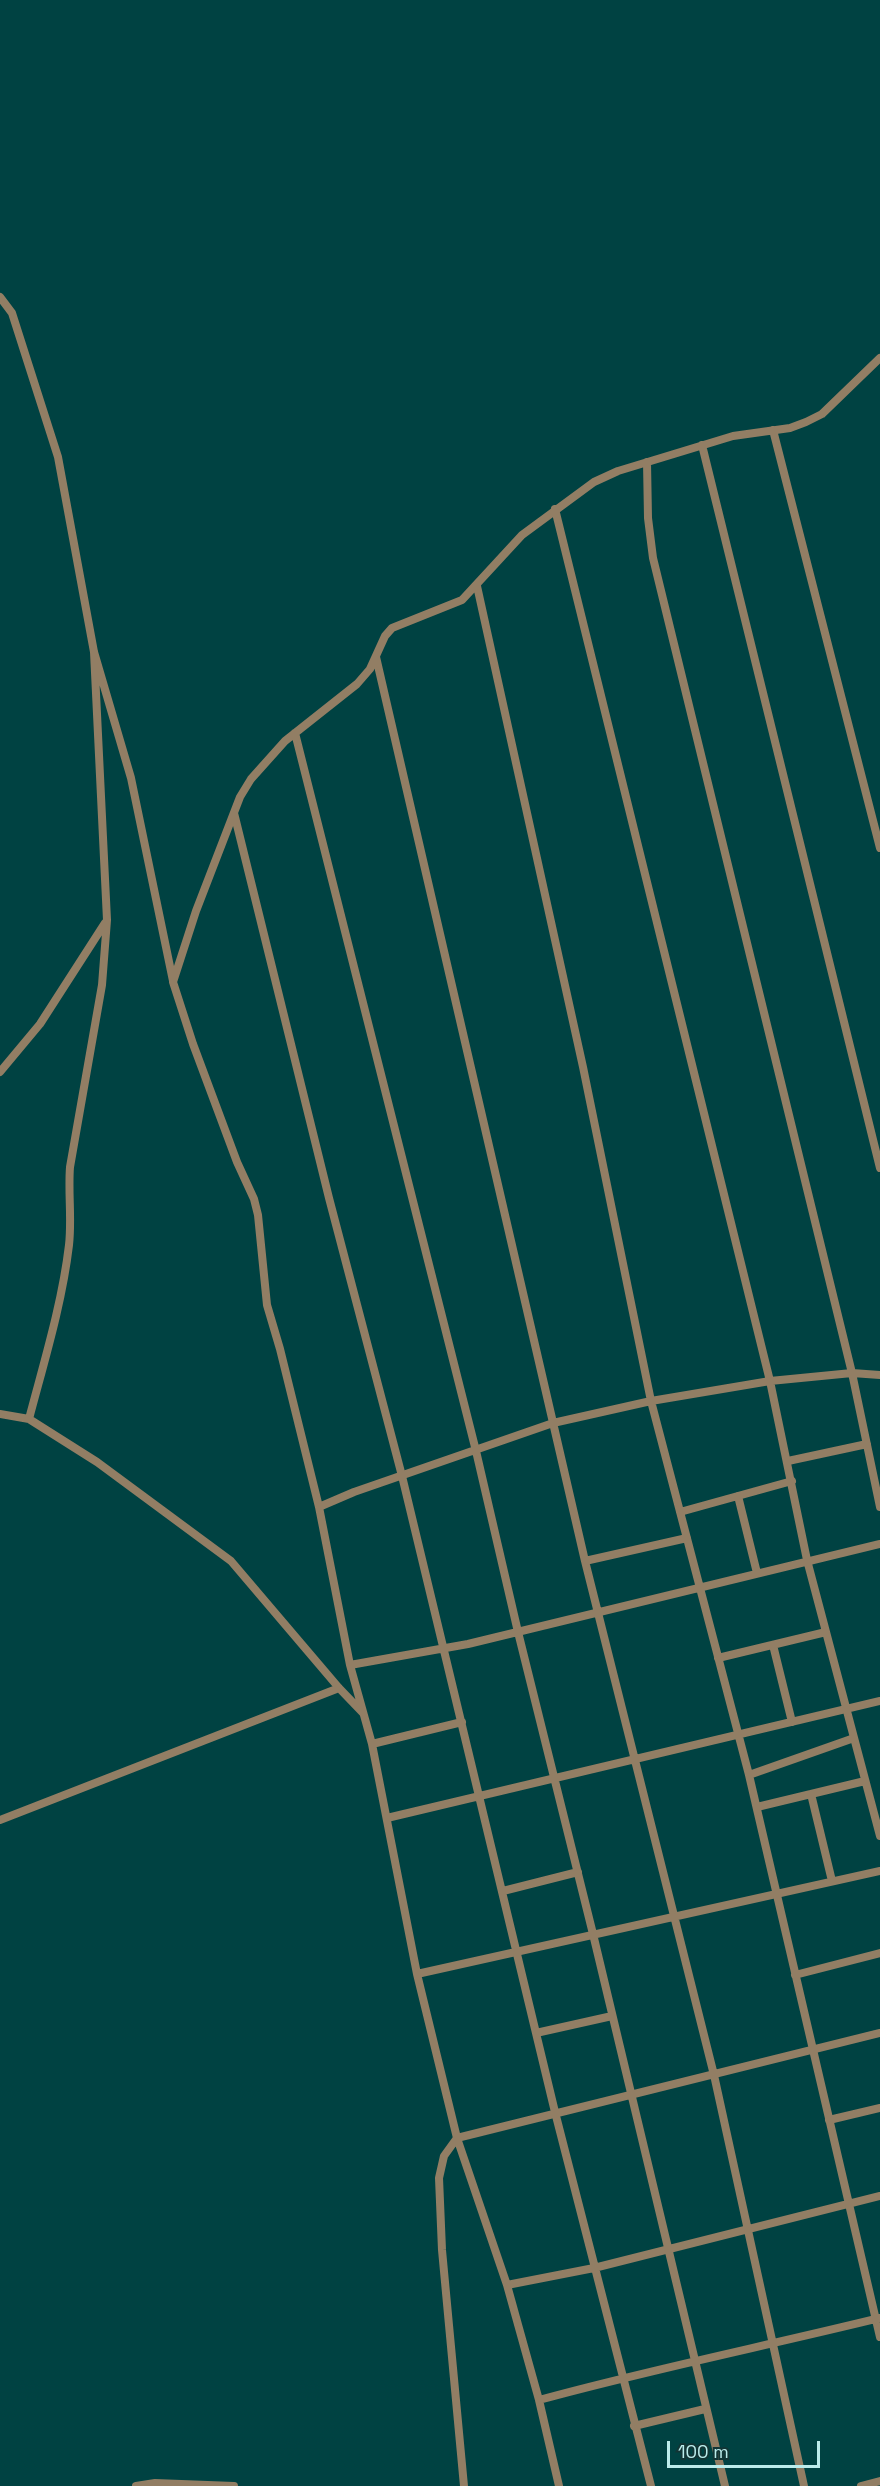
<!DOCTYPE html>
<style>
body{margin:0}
#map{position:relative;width:880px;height:2486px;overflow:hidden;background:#004242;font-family:"Space Grotesk",sans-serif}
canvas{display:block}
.scale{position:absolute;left:667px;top:2441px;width:153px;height:27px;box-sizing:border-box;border:3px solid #bbeceb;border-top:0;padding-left:8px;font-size:18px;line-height:21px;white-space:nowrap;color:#bbeceb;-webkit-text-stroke:4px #123535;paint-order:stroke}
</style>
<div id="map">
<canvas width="880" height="2486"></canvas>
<div class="scale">100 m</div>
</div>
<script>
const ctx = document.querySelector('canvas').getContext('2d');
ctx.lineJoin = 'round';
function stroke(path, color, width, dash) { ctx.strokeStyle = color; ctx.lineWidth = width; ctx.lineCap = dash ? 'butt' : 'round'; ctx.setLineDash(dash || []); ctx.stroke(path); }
const street = new Path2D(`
 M0 297 12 313 58 457 94 652 131 778 173 981
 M773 430 880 848
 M702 445 880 1168
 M647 462 648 518 653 558 852 1373 880 1507
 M555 509 770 1381 807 1560 880 1836
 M477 586 583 1067 651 1401 749 1775 880 2337
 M376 657 585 1561 714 2075 804 2486
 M295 733 476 1451 518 1632 593 1934 725 2486
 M234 813 329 1198 402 1476 555 2112 651 2486
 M0 1072 40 1024 105 923
 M0 1414 29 1419 97 1462 231 1561 339 1688 363 1713
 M29 1419C44 1362 62 1304 69 1245 72 1219 68 1193 70 1167L102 985 107 920 94 652
 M788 1461 867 1444
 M738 1496 757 1573
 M319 1507 354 1492 553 1423 651 1401 770 1381 852 1373 880 1375
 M680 1512 792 1481
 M585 1561 687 1538
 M773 1645 792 1722
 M718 1658 826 1632
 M350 1665 468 1644 880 1544
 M372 1744 462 1722
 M749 1775 854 1738
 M811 1794 832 1881
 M757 1807 865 1781
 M387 1818 880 1701
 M0 1820 339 1688
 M503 1891 578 1872
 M417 1974 880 1871
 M795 1975 880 1953
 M536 2033 612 2016
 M829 2120 880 2108
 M507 2285 594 2268 880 2196
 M539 2400C652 2369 766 2346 880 2318
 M634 2426 705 2409
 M136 2486 155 2483 234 2486
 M464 2486 442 2250 439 2178 444 2156 457 2138 880 2033
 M559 2486 539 2400 507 2285 457 2138 417 1974 372 1744 350 1665 319 1507 280 1349 267 1305 258 1215 254 1199 237 1162 193 1044 173 982 196 911 240 797 251 779 285 741 357 684 370 669 385 636 392 628 462 600 522 535 594 482 618 471 733 436 790 428 806 422 822 414 880 358
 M861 2486 880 2481`);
stroke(street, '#927e64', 8);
</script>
